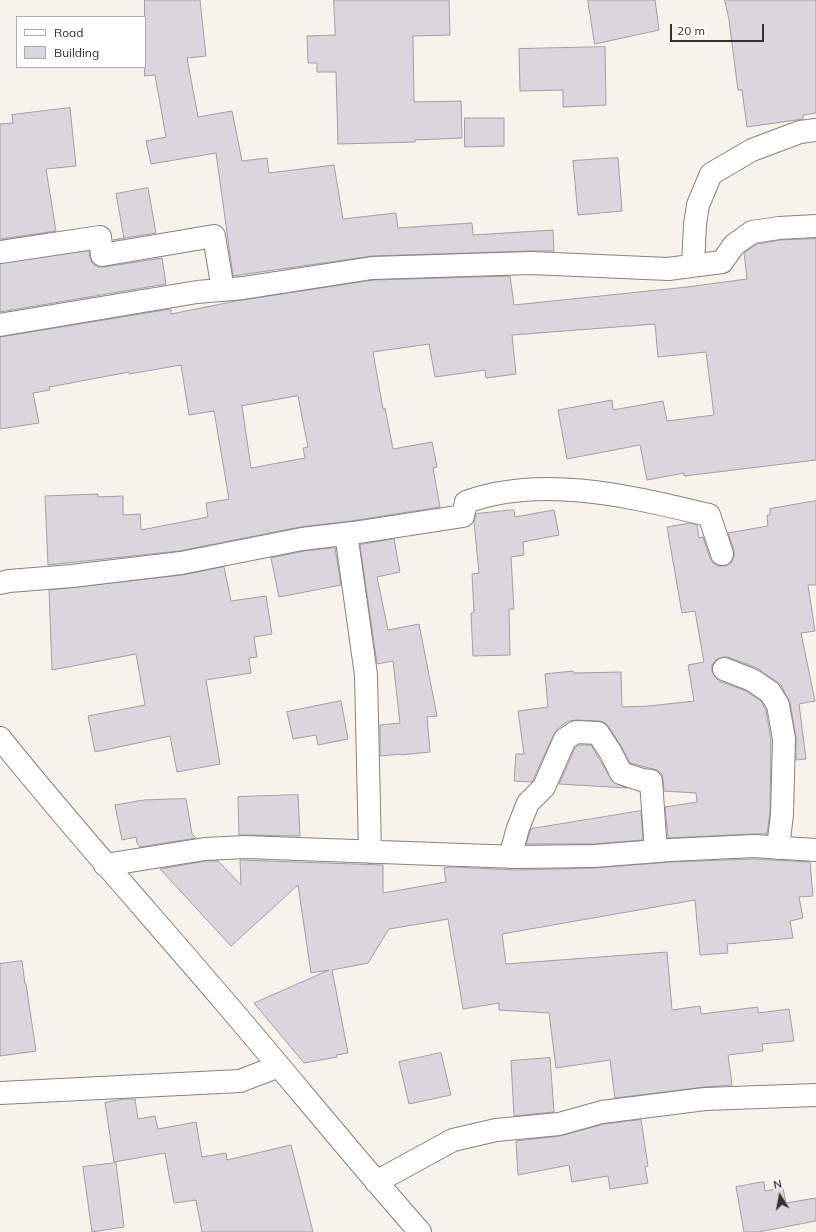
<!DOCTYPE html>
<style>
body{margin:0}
#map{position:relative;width:816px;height:1232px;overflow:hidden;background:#f7f2ec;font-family:Mulish,sans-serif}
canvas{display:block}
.legend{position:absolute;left:16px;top:16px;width:130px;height:52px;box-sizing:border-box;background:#fff;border:1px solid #adadab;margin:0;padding:5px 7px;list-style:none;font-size:12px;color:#33312e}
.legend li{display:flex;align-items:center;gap:8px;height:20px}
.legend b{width:20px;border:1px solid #adadab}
.north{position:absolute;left:760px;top:1176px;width:40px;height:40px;-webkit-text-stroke:3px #fff;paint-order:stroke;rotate:349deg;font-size:11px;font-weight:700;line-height:16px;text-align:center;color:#33312e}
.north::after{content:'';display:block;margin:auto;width:14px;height:18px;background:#33312e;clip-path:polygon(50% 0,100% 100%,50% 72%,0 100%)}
.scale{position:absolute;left:670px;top:24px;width:94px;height:18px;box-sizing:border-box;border:2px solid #33312e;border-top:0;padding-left:5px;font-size:12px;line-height:14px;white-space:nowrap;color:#33312e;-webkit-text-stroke:3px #fff;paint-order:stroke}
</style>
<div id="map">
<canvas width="816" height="1232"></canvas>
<ul class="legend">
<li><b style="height:5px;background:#fff"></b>Road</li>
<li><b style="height:11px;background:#dbd6dd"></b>Building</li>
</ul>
<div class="north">N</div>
<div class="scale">20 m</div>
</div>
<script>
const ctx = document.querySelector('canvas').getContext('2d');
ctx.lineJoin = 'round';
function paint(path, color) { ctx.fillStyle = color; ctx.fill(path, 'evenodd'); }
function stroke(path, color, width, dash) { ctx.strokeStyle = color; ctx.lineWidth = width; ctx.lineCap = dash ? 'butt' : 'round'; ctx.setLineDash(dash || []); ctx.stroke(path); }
const building = new Path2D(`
 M145 0H200L206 56 187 58 198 117 232 111 242 161 267 158 269 173 334 165 343 219 396 213 398 228 472 223 473 235 553 230 554 251H531L372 256 233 276 216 153 151 164 146 141 166 137 155 75 145 76Z
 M334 0H449L450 35 413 36 414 102 461 101 462 138 415 140V142L338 144 336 72H317V63H308L307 36 335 35Z
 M588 0H655L659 30 595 44Z
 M725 0H816V113L803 115V119L747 127 742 90H738L729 20Z
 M605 47 606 105 563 107V90L520 91 519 49Z
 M70 108 76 166 46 169 56 231 0 239V124L13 123 12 115Z
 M465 118H504V146L465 147Z
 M618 158 622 211 578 215 573 161Z
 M148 188 156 233 113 240 124 238 116 194Z
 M816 239V460L684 476V473L647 480 640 445 567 459 558 410 612 400 613 410 663 401 667 421 714 415 706 352 658 357 655 324 512 335 516 374 486 378 485 370 435 377 429 344 373 352 383 409 385 408 393 449 432 442 437 467 433 468 440 507 351 521 300 527 179 551 48 565 45 496 98 494V497L123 496V515L140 514 141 530 208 517 206 503 229 499 214 411 189 415 181 365 129 374V372L49 387 50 390 33 393 39 423 0 429V337L171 309V314L236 301 373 280 510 276 514 305 687 287 747 279 744 253 757 244 780 240ZM298 396 308 447 303 448 305 458 251 468 242 406Z
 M89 251 90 257 92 263 98 267H104L162 258 166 284 0 312V264Z
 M816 501V585H808L815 631 801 633 815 701 799 704 806 759 796 760V737L790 703 781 685 777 682 757 668 728 657H723L717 659 712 665V671L715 677 719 681 746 691 761 701 766 710 771 740 770 813 767 834H753L668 838 665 807 697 802 696 793 664 791 663 780 662 774 657 770 630 763 621 746 608 726 604 722 599 721 576 720 569 721 558 728 554 734 533 780 532 782 514 781 516 754H524L518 711 548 707 545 674 573 671 574 673 621 672 622 707 649 706 694 701 688 665 704 662 695 611 682 613 667 527 690 523 697 525 699 538 703 537 710 558 713 563 719 566H726L731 563 734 556V550L728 533 768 526 767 515H770V509Z
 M514 510 515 517 554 510 559 535 523 542 524 555 511 557 514 609H509L510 655 473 656 471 613 474 612 472 574 479 573 474 522 476 514Z
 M394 539 400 572 377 577 388 630 419 624 437 716 427 717 430 752 401 755V754L380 756V725L400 723 393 661 377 664 360 545Z
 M335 548 341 585 279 597 271 558 304 551Z
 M224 567 231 601 266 596 272 634 254 637 257 657 249 658 251 673 206 680 220 764 177 772 170 736 95 752 88 716 145 705 136 654 52 670 49 590 182 575Z
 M341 701 348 739 318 745 316 735 293 739 287 712Z
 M579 745H591L613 782 627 788 559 784 575 748Z
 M298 795 300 836 239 835 238 797Z
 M186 799 192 834 196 838 140 847 137 843 136 837 122 840 115 805 144 800Z
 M641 811 643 840 593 844H526L531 829Z
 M754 859 810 862 813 896 799 897 803 918 790 921 793 938 727 944 728 953 700 955 695 900 502 934 506 964 667 952 672 1010 700 1006 701 1014 758 1007V1013L789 1009 794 1041 762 1044 763 1051 728 1055 732 1085 704 1087 615 1098 610 1060 556 1068 549 1013 499 1010V1003L463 1009 448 919 389 929 368 963 332 970 348 1053 336 1055 337 1057 304 1063 254 1003 329 970 311 973 298 885 231 946 160 869 206 861H218L241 885 240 860 383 865V893L446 882 444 868 451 867 517 870 594 868 671 862Z
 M22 961 25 984H26L36 1051 0 1056V964Z
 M441 1053 451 1095 409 1104 399 1062Z
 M550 1058 554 1112 514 1116 511 1061Z
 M124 1099H135L138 1119 155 1116 158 1129 196 1122 202 1157 226 1153 227 1160 291 1145 313 1232H202L196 1200 174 1203 165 1153 114 1162 105 1103Z
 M641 1120 648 1166 645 1167 648 1183 610 1189 608 1176 572 1182 569 1165 518 1175 516 1141 560 1136 604 1124Z
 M116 1163 124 1227 92 1232 83 1167Z
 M764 1182 765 1191 783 1188 786 1203 816 1198V1221L758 1232H744L736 1187Z`);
const minor = new Path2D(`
 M0 252 100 237 102 255 214 236 223 290
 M693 266 695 224 698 205 711 174 752 150 800 132 816 130
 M0 325 197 292 243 288 372 268 531 263 668 269 722 262 734 245 752 232 779 228 816 226
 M0 583 9 581 72 576 181 563 302 539 353 533
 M724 669 752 680 770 692 778 705 784 739 782 814 778 848
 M0 738C72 828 149 913 224 1001 290 1078 353 1156 420 1232
 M370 852 366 675 347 540 353 533 463 516 466 502C544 474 631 497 709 515L722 554
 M510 857 518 828 528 803 544 787 565 739 576 732 598 733 611 753 621 773 642 780 651 781 656 851
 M105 865 205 849 245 847 517 857 594 856 670 850 754 846 816 850
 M0 1093 240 1081 279 1066
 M376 1182 453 1140 496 1130 559 1124 602 1112 705 1099 816 1095`);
paint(building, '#dbd6dd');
stroke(building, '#a19da3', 1);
stroke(minor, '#87837d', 24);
stroke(minor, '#fff', 22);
</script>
